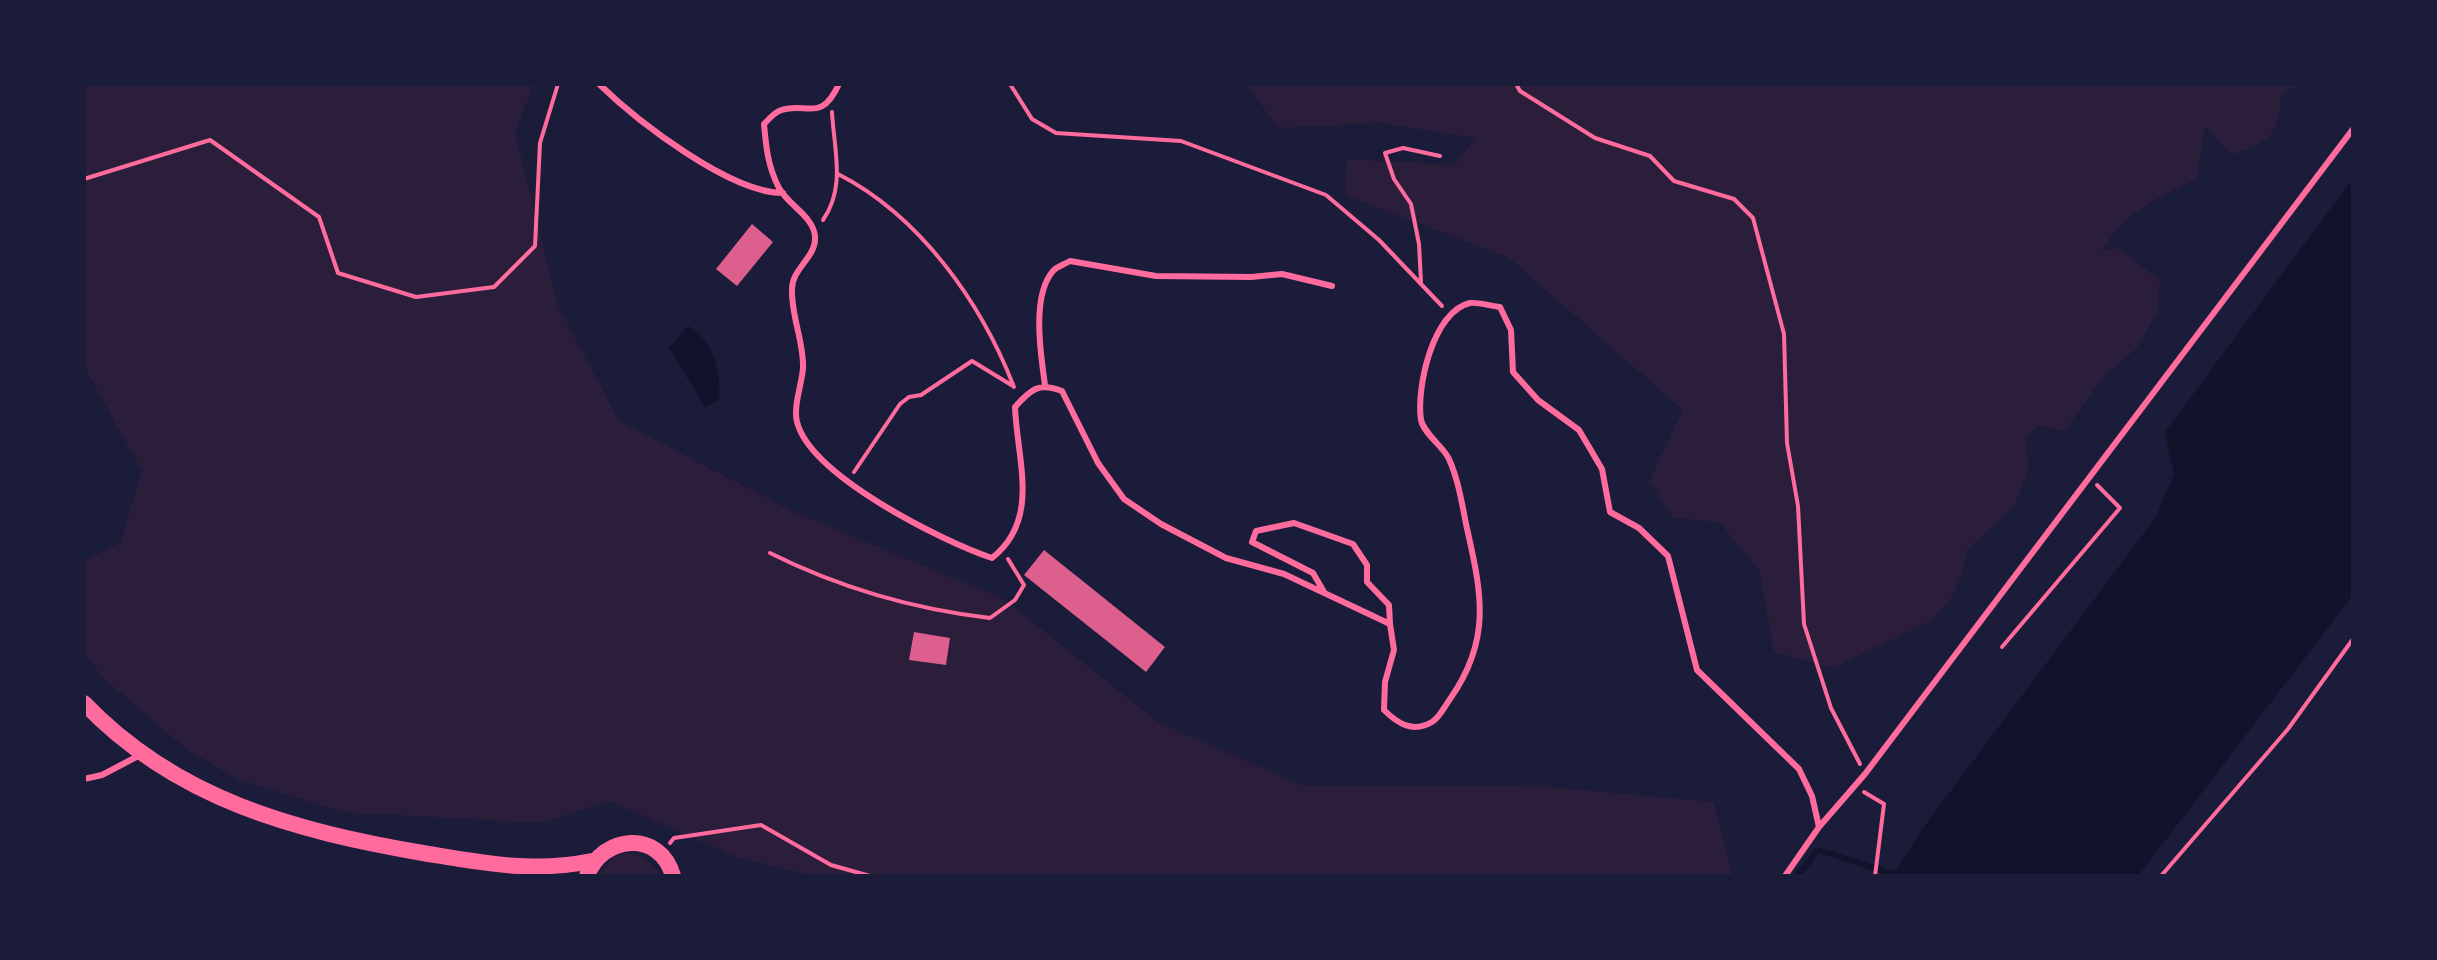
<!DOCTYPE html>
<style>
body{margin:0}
#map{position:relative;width:2437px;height:960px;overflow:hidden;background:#1b1b3a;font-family:"Fira Sans",sans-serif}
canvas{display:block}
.frame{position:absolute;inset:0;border:86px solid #1b1b3a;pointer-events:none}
</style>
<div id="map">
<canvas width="2437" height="960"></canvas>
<div class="frame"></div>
</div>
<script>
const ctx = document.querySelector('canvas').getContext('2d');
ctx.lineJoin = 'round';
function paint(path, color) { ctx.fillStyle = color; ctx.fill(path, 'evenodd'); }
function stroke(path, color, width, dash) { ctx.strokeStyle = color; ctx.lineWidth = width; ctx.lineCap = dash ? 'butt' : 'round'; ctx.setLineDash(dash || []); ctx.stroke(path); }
const green = new Path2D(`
 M84 84H534L515 132 558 305 619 421 794 512 1002 598 1158 722 1301 785 1550 787 1714 802 1733 876H814L736 857 610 801 542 823 342 812 237 779 186 749 104 679 84 652V561L120 543 142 471 84 366Z
 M1245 84H2302L2281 94C2279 136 2270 142 2231 155L2205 126 2197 179C2160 196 2121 215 2102 251L2118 248 2160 280 2157 312 2137 348 2103 377 2065 431 2039 426 2025 437 2029 470 2014 506 1966 551 1964 570 1951 599 1929 622 1833 668 1774 652 1759 570 1719 522 1673 518 1649 481 1683 410 1509 258 1345 195 1347 159 1454 165 1476 138 1381 123 1279 128Z
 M626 853C643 855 653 861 661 876H599L613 857Z`);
const water = new Path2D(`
 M2353 178V595L2138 876H1892L1923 828 2156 517 2174 474 2165 432Z
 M688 326C714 340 721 372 719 400L705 407 669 348Z`);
const stream = new Path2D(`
 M1797 876 1818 850 1894 874`);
const building = new Path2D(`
 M752 224 773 242 737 286 716 269Z
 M1044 550 1165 647 1146 672 1024 575Z
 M914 632 950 638 946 665 909 660Z`);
const path = new Path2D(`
 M1010 84 1032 119 1056 133 1181 141 1326 195 1379 240 1442 306
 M1516 84 1520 91 1595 138 1650 156 1674 181 1734 199 1753 218 1784 334 1787 443 1798 506 1804 624 1831 708 1860 764
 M838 174C920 216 981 302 1014 387
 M84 179 210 140 319 217 338 273 416 297 494 287 535 246 540 143 558 84
 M823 220C846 187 834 150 832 112
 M1421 282 1419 244 1411 204 1394 179 1385 153 1403 148 1440 156
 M854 472 900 404 909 397 921 395 972 361 1013 386
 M770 553C840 588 913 609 990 618L1015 600 1024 585 1008 559
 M2002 647 2120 508 2097 485
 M1864 792 1884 804 1875 876
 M670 843 674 838 761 825 831 865 870 876
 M2161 876 2288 729 2353 639`);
const service = new Path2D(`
 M599 84C637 121 730 193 783 193
 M839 84C820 125 806 100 779 111 774 113 768 120 764 124 766 147 768 167 779 188 788 205 813 216 815 236 817 257 792 268 792 289 791 316 804 342 803 368 802 384 793 406 797 422 811 476 942 541 992 558 1041 519 1017 461 1015 407 1031 389 1039 382 1062 391L1098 463 1124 499 1161 524 1226 558 1284 574 1390 624 1394 650 1385 682 1384 710C1398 724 1413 733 1432 722 1439 718 1445 706 1450 699 1493 638 1481 591 1466 524 1462 503 1458 479 1449 459 1443 446 1424 434 1421 420 1416 388 1433 311 1470 303 1478 302 1491 306 1500 307L1511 330 1513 372 1538 400 1579 430 1602 469 1610 512 1639 528 1668 556 1697 670 1799 769 1812 796 1819 827 1785 876
 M1045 385C1041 356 1031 296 1053 271 1056 267 1065 264 1070 261L1156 276 1251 277 1282 274 1332 286
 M1324 592 1313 573 1252 542 1256 531 1294 523 1353 544 1367 565V582L1389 605 1390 624
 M84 779 102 775 142 754
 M1819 827 1865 774 2353 129`);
const secondary = new Path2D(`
 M84 703C177 800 296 831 423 853 483 863 532 873 592 861
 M587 876C602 835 660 829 673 876`);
paint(green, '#2a1e3b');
paint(water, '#12122b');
stroke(stream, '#12122b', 6);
paint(building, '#dd5f8e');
stroke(path, '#ff6b9d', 4);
stroke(service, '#ff6b9d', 6);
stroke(secondary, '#ff6b9d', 16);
</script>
